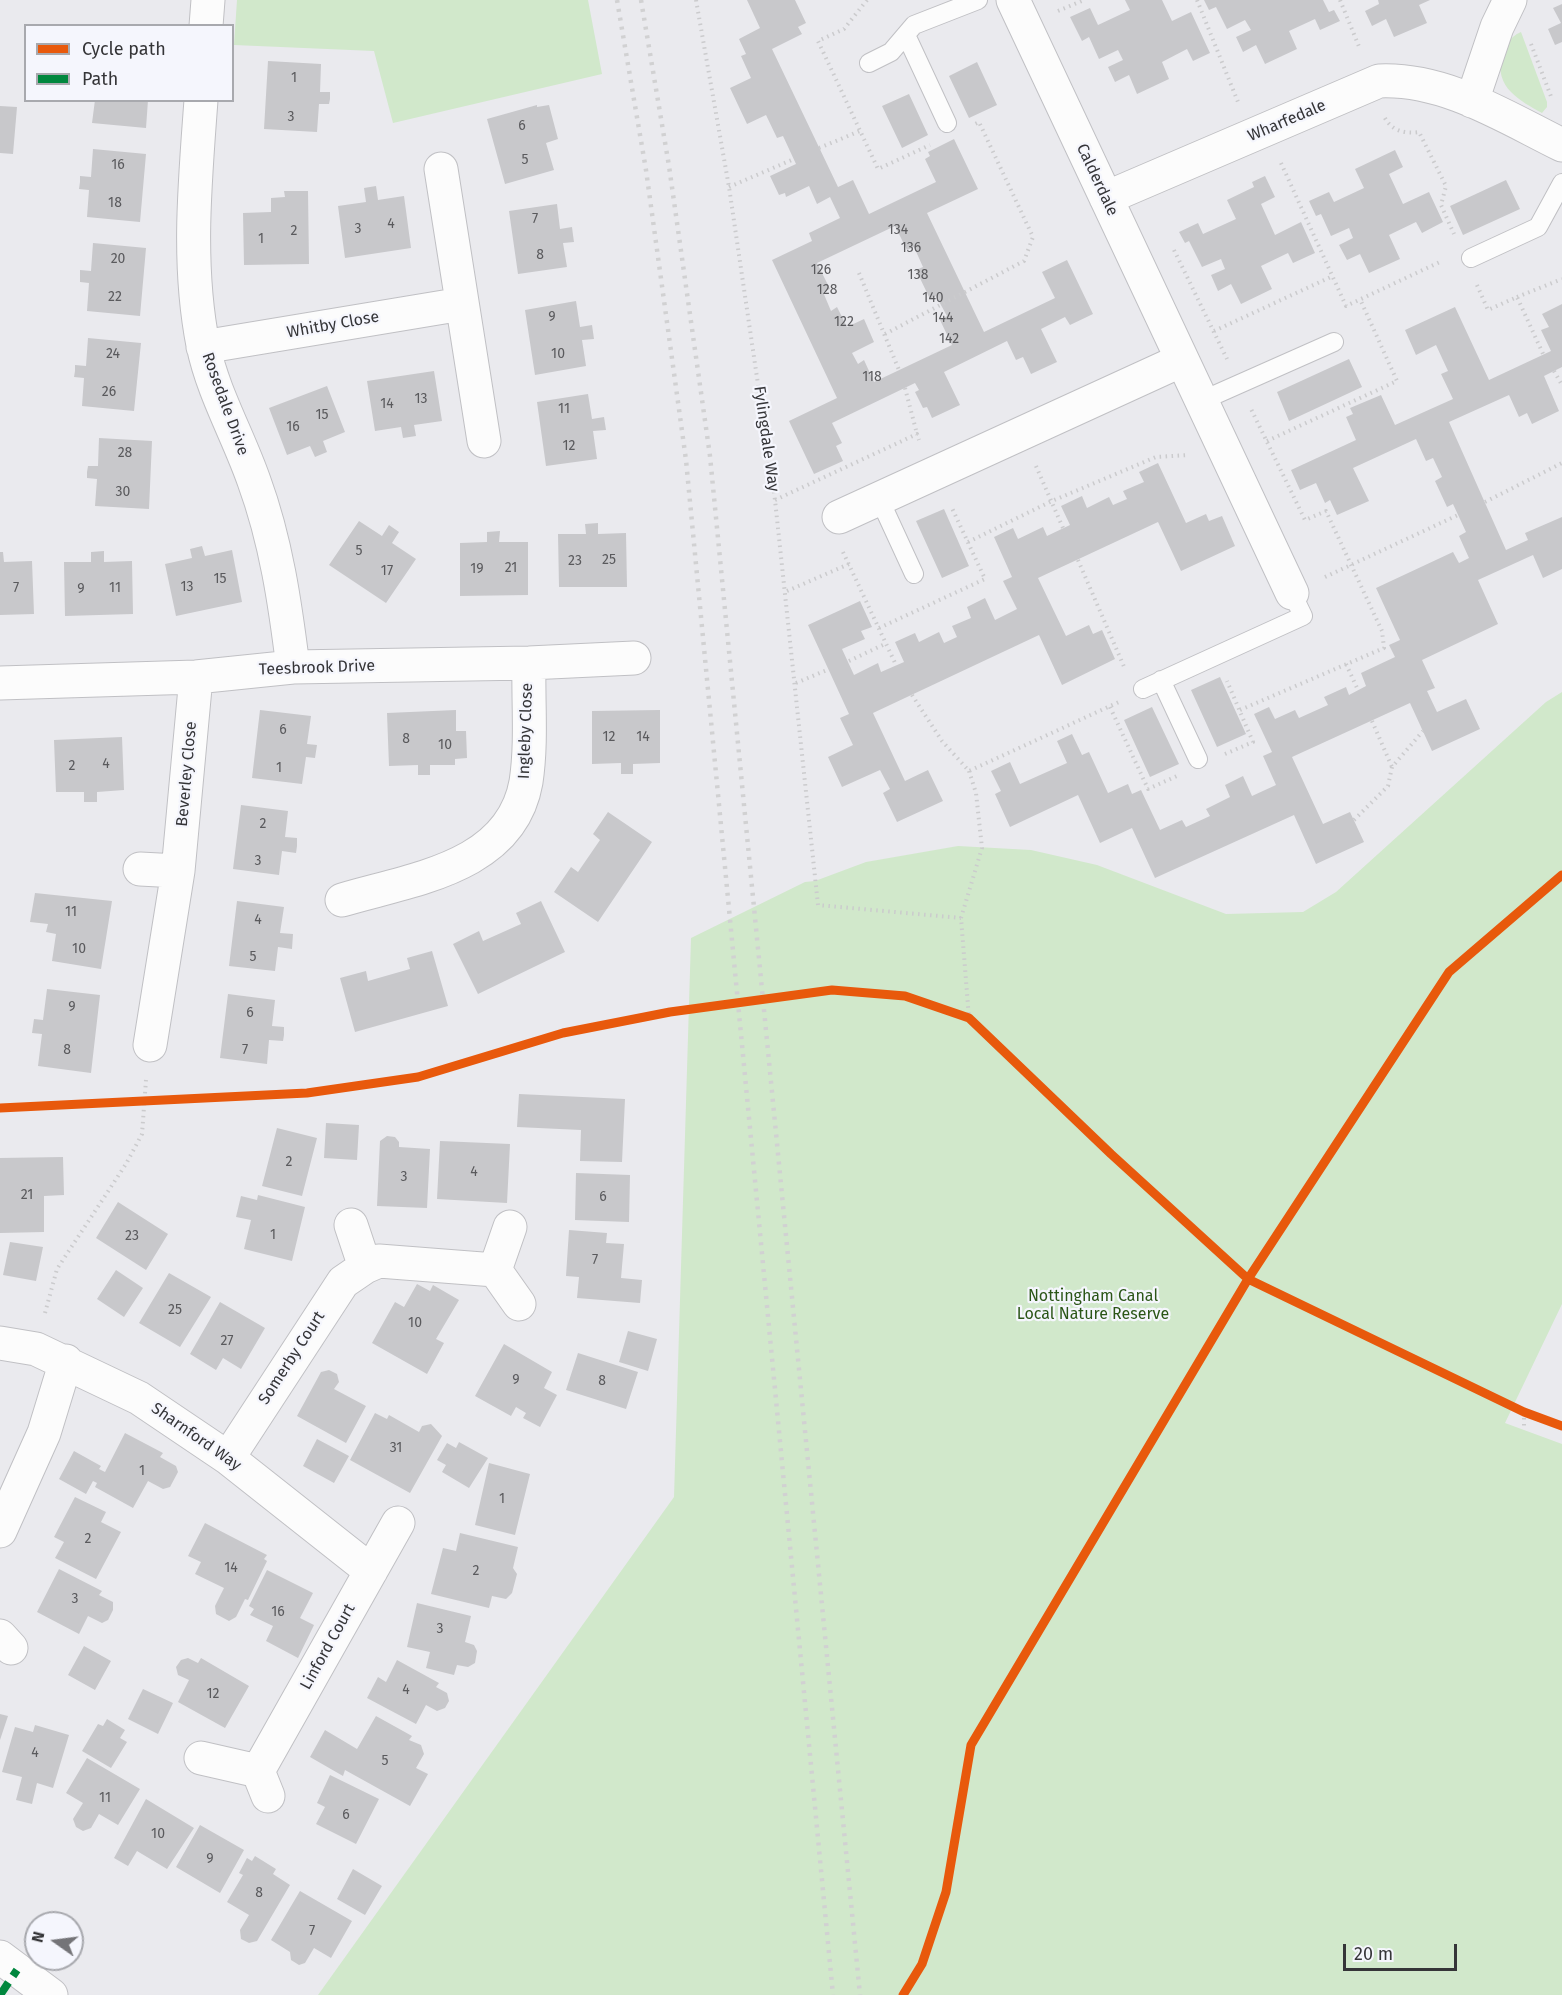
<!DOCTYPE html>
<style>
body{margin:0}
#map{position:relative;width:1562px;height:1995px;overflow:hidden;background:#eaeaee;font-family:"Fira Sans",sans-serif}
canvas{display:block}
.legend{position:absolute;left:24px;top:24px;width:210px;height:78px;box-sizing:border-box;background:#f5f6fd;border:2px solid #a8a9ae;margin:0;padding:8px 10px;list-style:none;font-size:18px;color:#353538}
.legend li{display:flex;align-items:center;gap:12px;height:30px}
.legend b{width:30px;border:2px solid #a8a9ae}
.north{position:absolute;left:24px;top:1911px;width:60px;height:60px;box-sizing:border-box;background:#f5f6fd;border:2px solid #a8a9ae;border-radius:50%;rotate:284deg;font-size:16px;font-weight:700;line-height:24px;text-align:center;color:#353538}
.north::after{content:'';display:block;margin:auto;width:21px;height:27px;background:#747478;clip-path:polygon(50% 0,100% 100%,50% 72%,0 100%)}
.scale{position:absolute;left:1343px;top:1944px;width:114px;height:27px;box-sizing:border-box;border:3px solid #353538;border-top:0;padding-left:8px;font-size:18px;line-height:21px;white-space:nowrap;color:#353538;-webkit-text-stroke:4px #f5f6fd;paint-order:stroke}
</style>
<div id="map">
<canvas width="1562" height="1995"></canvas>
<ul class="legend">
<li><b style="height:8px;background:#e8590c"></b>Cycle path</li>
<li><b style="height:8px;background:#00873e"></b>Path</li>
</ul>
<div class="north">N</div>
<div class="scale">20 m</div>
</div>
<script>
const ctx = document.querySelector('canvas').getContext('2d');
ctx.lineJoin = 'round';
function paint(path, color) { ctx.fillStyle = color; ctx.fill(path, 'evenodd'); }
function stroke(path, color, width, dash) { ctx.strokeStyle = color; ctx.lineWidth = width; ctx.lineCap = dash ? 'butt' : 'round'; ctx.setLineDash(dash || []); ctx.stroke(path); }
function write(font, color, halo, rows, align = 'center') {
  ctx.font = font + ' "Fira Sans",sans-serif'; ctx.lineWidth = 4.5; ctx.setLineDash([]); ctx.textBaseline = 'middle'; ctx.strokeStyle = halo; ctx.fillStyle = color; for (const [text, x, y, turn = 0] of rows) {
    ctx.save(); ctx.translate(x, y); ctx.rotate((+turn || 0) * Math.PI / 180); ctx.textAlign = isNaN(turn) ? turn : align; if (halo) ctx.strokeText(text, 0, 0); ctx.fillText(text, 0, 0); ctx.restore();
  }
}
const green = new Path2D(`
 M237 0H588L602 74 393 123 374 51 234 45Z
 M1521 32 1547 102V107L1542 113C1531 107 1520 101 1511 92 1493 74 1498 42 1521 32Z
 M1562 692V1304L1505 1423 1562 1444V1995H318L674 1497 691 938 805 882 815 881 866 862 958 846 1031 850 1097 865 1226 914 1303 912 1336 892 1546 702Z`);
const building = new Path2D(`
 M747 0H795L806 23 798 27 802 34 772 49 838 187 853 180 869 214 936 182 925 159 930 156 928 152 954 139 978 189 927 213 984 332 1055 298 1042 272 1067 260 1093 314 1070 325 1065 317 1041 329 1057 362 1031 374 1023 357 1016 360 1007 341 944 372 960 405 932 418 927 407 923 408 915 392 919 390 915 383 832 423 842 443 836 446 843 461 814 474 789 421 837 398 772 260 812 241 809 233 840 218 830 197 817 204 809 186 786 197 785 193 779 195 770 176 796 164 783 136 777 138 766 115 747 124 730 88 751 78 741 56 746 54 739 39 760 28ZM895 226 907 250 914 247 923 267 916 270 930 299 936 296 947 316 940 320 952 345 874 382 864 360 858 364 852 353 874 342 864 319 847 327 837 307 831 311 823 292 830 289 817 263Z
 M1125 0H1162L1172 21 1191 12 1210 53 1193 61 1187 49 1162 62 1169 79 1137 94 1129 75 1115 82 1108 67 1123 60 1118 50 1099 59 1089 37 1082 41 1070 17 1090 8 1098 25 1130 10Z
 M1204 0H1323L1329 12 1334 10 1340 21 1320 30 1315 19 1289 31 1297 49 1265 64 1256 45 1243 52 1236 37 1251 30 1245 20 1227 29 1216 7 1209 10Z
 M1378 0H1430L1419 5 1427 23 1394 37 1386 19 1372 26 1365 11 1379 4Z
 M1562 4V42L1555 45 1548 29 1561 23 1553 8Z
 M268 61 321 64 320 92H330V99L329 104H319L317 132 264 129Z
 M977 62 997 105 969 118 949 76Z
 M909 94 928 135 902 148 882 106Z
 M95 100H148L146 128 92 123Z
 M537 105V107L549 105 558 139 546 143 554 170 505 184 487 119Z
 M0 106 17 107 13 154 0 153Z
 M93 149 146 154 140 222 87 217 89 190 79 189 80 182V176L91 177Z
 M1395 150 1403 167 1389 174 1403 204 1429 192 1443 222 1422 233 1416 222 1389 235 1400 259 1369 273 1360 254 1347 260 1339 245 1353 238 1349 228 1331 236 1321 214 1316 216 1309 201 1329 192 1334 202 1364 188 1355 169Z
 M1265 176 1275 197 1261 204 1275 235 1301 222 1315 253 1293 263 1288 253 1261 266 1272 289 1241 304 1231 284 1218 291 1211 275 1225 269 1221 259 1202 267 1189 241 1185 243 1179 232 1198 223 1203 234 1236 219 1227 200 1254 187 1252 182Z
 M1506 180 1520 209 1463 235 1450 206Z
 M376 186 378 200 404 196 411 248 345 258 338 206 366 202 364 188Z
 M284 191H308L309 264 244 265 243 213 271 212V198L285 197Z
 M557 204 560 229 572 227 573 235 574 242 563 243 567 267 518 274 509 211Z
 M93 243 146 248 140 316 87 311 89 283 80 282V270L91 271Z
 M576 301 580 327 592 325 594 339 582 340 586 366 535 375 525 310Z
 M1562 304V367L1544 376 1559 411 1532 424 1527 413 1519 417 1509 395 1449 422 1506 550 1528 540 1525 533 1562 517V569L1543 578 1533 555 1478 580 1498 624 1422 660 1435 688 1427 691 1437 712 1466 699 1480 729 1432 751 1410 703 1292 757 1323 824 1350 812 1364 842 1316 864 1294 815 1155 878 1132 828 1100 843 1078 795 1010 827 995 794 1001 791 991 771 1010 762 1020 784 1067 763 1057 741 1072 734 1082 755 1089 752 1108 793 1128 784 1132 794 1141 790 1160 830 1182 820 1186 827 1210 816 1206 809 1230 797 1225 785 1243 776 1252 796 1276 785 1263 756 1272 752 1254 714 1269 707 1275 719 1295 710 1299 718 1328 705 1324 697 1346 687 1349 695 1366 686 1361 673 1395 657 1389 645 1400 640 1376 588 1453 552 1459 563 1469 558 1459 536 1466 532 1453 504 1447 507 1435 481 1442 477 1433 458 1426 461 1416 439 1353 468 1369 501 1337 515 1330 500 1325 503 1316 483 1300 490 1291 470 1356 440 1346 417 1353 414 1350 408 1381 395 1395 425 1453 399 1441 374 1448 371 1436 345 1416 355 1405 330 1455 307 1489 380 1551 351 1541 330 1549 327 1542 314Z
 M88 338 141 343 134 411 82 406 84 378 74 377 75 371V365L86 366Z
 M1349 359 1362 387 1289 421 1277 392Z
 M434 371 442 421 414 425 416 436 403 438 401 427 375 431 367 381Z
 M327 386 345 432 323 441 327 452 315 457 310 446 287 455 269 408Z
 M588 394 592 419 604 417 606 430 593 431 597 459 546 466 537 402Z
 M99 438 152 441 149 509 95 506 97 479 87 478V472L88 466H98Z
 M1158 463 1186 523 1206 514 1209 521 1222 516 1235 546 1181 571 1158 522 1038 578 1066 636 1089 625 1093 634 1102 630 1115 659 1062 685 1039 635 873 713 905 781 928 770 943 801 897 822 883 793 890 789 880 770 842 787 828 757 853 745 840 718 849 714 808 625 860 601 872 627 861 631 865 639 842 649 854 675 878 663 881 672 904 662 895 642 915 633 919 642 939 632 944 643 957 637 952 626 971 618 967 607 985 598 995 620 1017 609 1003 581 1012 577 994 537 1013 528 1018 539 1043 527 1047 536 1070 525 1061 506 1082 496 1087 508 1109 497 1113 505 1127 499 1123 491 1144 482 1139 472Z
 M944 509 969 566 942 578 916 521Z
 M359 521 382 536 389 525 399 532 392 543 416 559 386 603 329 565Z
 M598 523V534L626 533 627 587H559L558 534H586L585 524Z
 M500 531 499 542H528V595L460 596V543L487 542V532Z
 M202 546 205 556 232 550 242 602 176 616 165 564 192 558 190 549Z
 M104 551V562L132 561 133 614 65 616 64 562H91V552Z
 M0 552H3L4 562 32 561 34 614 0 615Z
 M1220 677 1246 734 1217 747 1191 690Z
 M1152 707 1179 764 1150 777 1124 720Z
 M260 710 311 716 307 744 317 745 315 758 306 757 302 784 252 778Z
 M456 710V731H466L467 758 455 759V765H430V775H418V765L389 766 387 713Z
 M660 710V763L633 764V774H621V763L592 764V711Z
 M122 737 124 790 97 792V802H84V792H56L54 740Z
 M241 805 288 811 285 837 297 838V846L296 853 282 851 279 875 233 869Z
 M608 812 652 842 598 922 554 892 571 867 578 872 600 840 593 834Z
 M35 893 112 901 101 969 52 961 56 934 46 932 48 924 30 922Z
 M237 901 284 907 280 933 293 934 292 949 278 947 275 971 229 966Z
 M541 901 565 952 478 994 453 944 479 931 483 941 521 924 516 913Z
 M432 951 448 1006 355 1032 340 978 366 971 368 981 410 969 407 958Z
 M47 989 100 995 91 1073 38 1066 42 1034 32 1033 34 1019 43 1020Z
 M228 994 275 1000 272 1026 284 1027V1035L283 1041 269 1040 267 1064 220 1058Z
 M519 1094 625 1099 622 1162 580 1161 581 1130 517 1127Z
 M326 1123 359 1125 357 1160 324 1158Z
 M277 1128 317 1138 302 1196 262 1186Z
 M387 1136 395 1137 399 1142V1147L430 1149 427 1208 377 1206 380 1141Z
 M440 1141 510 1144 507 1203 437 1199Z
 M63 1157 64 1195 44 1196V1232L0 1233V1158Z
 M576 1173 630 1175 629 1222 575 1220Z
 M258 1195 305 1207 292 1261 244 1249 251 1220 236 1217 241 1196 257 1200Z
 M118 1202 168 1234 146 1270 96 1238Z
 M569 1230 607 1233 606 1243 624 1244 621 1278 642 1280 640 1303 577 1298 579 1277 566 1276Z
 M10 1242 43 1247 36 1281 3 1275Z
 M116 1270 143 1288 124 1317 97 1299Z
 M169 1273 211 1297 180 1347 139 1323Z
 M417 1284 430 1291 433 1285 459 1300 436 1339 444 1343 427 1374 372 1343 395 1302 404 1307Z
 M220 1302 265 1328 241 1369 223 1358 216 1370 190 1354Z
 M628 1331 657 1339 648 1371 619 1362Z
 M504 1344 552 1372 544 1388 557 1395 540 1427 523 1418 526 1413 516 1407 511 1416 475 1396Z
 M578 1353 638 1372 626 1409 566 1390Z
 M329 1370 337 1374 339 1382 334 1389 366 1406 346 1443 297 1416 321 1372Z
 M375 1413 387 1419 389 1415 419 1432 422 1426 431 1424 442 1436 410 1493 350 1460Z
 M125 1433 163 1453 160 1457 176 1466 178 1472 170 1487 163 1489 148 1481 133 1508 95 1487 97 1483 93 1481 86 1494 59 1479 74 1451 101 1466 99 1469 105 1472Z
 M317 1439 349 1456 334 1483 303 1466Z
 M459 1442 488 1458 469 1488 442 1472 446 1465 437 1460 447 1443 456 1448Z
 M489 1463 530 1474 515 1535 475 1525Z
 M75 1497 106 1512 101 1522 121 1532 96 1579 55 1558 64 1542 54 1537Z
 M205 1523 267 1555 264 1559 267 1561 248 1600 245 1599 236 1617 229 1621 216 1614 215 1606 224 1588 195 1574 201 1562 188 1556Z
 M460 1533 518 1547 513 1568 517 1574 512 1593 506 1599 492 1596 489 1608 431 1594 443 1548 456 1551Z
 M59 1569 102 1591 99 1595 113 1602V1610L108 1620 102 1623 88 1616 79 1634 37 1612Z
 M267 1570 313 1593 300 1618 314 1625 298 1658 266 1641 273 1626 250 1615 254 1609 249 1606Z
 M417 1603 471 1616 465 1642 474 1645 477 1651 475 1663 468 1667 457 1665 454 1675 426 1668 430 1652 407 1647Z
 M84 1646 111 1661 95 1690 68 1675Z
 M188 1658 198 1663 201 1658 249 1686 225 1728 178 1702 189 1680 178 1675 176 1667 181 1660Z
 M397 1660 439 1683 436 1687 447 1693 449 1701 445 1708 437 1711 426 1705 416 1724 367 1698 378 1677 386 1682Z
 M143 1689 173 1703 158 1734 128 1719Z
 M0 1714 8 1716 0 1740Z
 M376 1716 412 1736 409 1740 421 1745 424 1754 416 1768 428 1774 410 1806 345 1770 343 1776 310 1757 325 1730 357 1749Z
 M107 1719 125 1730 120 1738 127 1742 111 1768 82 1751 98 1724 103 1726Z
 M35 1725 69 1735 53 1788 37 1783 32 1804 16 1800 22 1777 2 1772 15 1727 33 1732Z
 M87 1758 140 1789 118 1825 99 1814 91 1828 83 1831 76 1827 73 1819 83 1803 66 1793Z
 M330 1775 379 1799 356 1844 316 1824 325 1807 317 1803Z
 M146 1799 194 1828 167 1869 137 1851 128 1866 114 1858Z
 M200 1825 244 1850 220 1893 176 1867Z
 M255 1856 276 1869 273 1874 290 1885 257 1941 249 1943 241 1939 240 1930 249 1915 227 1902 243 1875 239 1873 247 1858 252 1861Z
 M353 1869 382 1886 365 1915 337 1899Z
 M300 1891 352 1921 331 1958 314 1948 305 1963 299 1965 291 1960 290 1952 271 1940Z`);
const path = new Path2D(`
 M696 0 729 187 775 500 818 905 961 918
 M867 0 844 29 818 41 878 169 930 145
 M1197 0 1238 102
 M1340 0 1360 49
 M1058 11 1084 0
 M1531 44 1552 99
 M1385 118C1392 131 1405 134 1419 132L1446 186 1441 205 1454 234
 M819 148 860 131
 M1281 163 1346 306 1442 261
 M729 187 794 159
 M1174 250 1227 359
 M859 273 899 370
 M1477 285 1488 310 1517 297 1544 356
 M1517 297 1562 279
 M1214 331 1333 276
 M885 334 1024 261 1033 237 979 122 975 124
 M1554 371 1562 385
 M905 388 917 434
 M1267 441 1397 381 1360 299
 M1036 466 1063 528
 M775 500 917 434 919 440
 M1485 502 1562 463
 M968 542 1052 501 1156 457 1188 455
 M843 552 896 665
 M1078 560 1125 669
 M1325 577 1458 515
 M787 591 849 564
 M879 628 985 579 951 506
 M849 661 887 643
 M1346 664 1358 690
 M796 683 827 670
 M912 695 942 741 969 771 1119 702
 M1110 707 1148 789 1177 776
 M1240 710 1384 648 1382 631 1326 511 1305 520 1251 409
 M1372 721 1392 767
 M1225 754 1253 742 1227 681
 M969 771 976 793 982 848 961 918 969 1018
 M1354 820 1388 786 1392 767 1423 731
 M45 1313 57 1269 126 1164 142 1134 146 1080
 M1524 1412V1430
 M903 1995 922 1964 946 1892 971 1745 1248 1279 1449 972 1562 875`);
const lane = new Path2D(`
 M906 35 947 123
 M869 63 891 52 914 25 978 0
 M1471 258 1538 227 1562 183
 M1201 401 1334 342
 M879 498 914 574
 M1161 680 1198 759
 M1143 689 1303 616 1292 593`);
const street = new Path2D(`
 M1013 0 1292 593
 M206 26 208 0
 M201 100C195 182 187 264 203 345 213 393 238 435 254 481 276 541 285 603 293 667
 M1472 101 1497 27 1510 0
 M441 169 484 441
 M1106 198 1379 81C1445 78 1505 117 1562 145
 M203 347 462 304
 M839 517 1182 360
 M0 683 196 677 293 667 529 663 634 658
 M140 869 178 871
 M342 900C412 879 511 868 526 782 532 743 528 702 529 663
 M150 1045 178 871 196 677
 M351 1225 365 1267
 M510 1227 495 1270 519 1304
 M0 1343 36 1349 139 1398 228 1458 371 1571
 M228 1458 343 1282 365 1267 379 1261 495 1270
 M0 1531 44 1433 66 1361
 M0 1636 11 1648
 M201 1758 258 1771 268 1796
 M258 1771 398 1523`);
const primary = new Path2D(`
 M0 1957 51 1995`);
const rail = new Path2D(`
 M617 0 646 170 686 460 833 1995
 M641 0 669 166 710 456 860 1995`);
const quiet = new Path2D(`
 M0 1995 17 1970`);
const cycleway = new Path2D(`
 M0 1108 307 1093 418 1077 563 1033 670 1012 832 990 905 996 969 1018 1111 1154 1248 1279 1524 1412 1562 1426
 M903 1995 922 1964 946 1892 971 1745 1248 1279 1449 972 1562 875`);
const numberNames = [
 ["1",294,78],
 ["3",291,117],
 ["6",522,126],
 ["5",525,160],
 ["16",118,165],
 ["18",115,203],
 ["7",535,219],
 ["4",391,224],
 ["3",358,229],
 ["134",898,230],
 ["2",294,231],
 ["1",261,239],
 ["136",911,248],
 ["8",540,255],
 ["20",118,259],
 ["126",821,270],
 ["138",918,275],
 ["128",827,290],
 ["22",115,297],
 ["140",933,298],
 ["9",552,317],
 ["144",943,318],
 ["122",844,322],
 ["142",949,339],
 ["24",113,354],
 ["10",558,354],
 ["118",872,377],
 ["26",109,392],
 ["13",421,399],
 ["14",387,404],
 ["11",564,409],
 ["15",322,415],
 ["16",293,427],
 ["12",569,446],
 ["28",125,453],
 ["30",123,492],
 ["5",359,551],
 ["25",609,560],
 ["23",575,561],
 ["21",511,568],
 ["19",477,569],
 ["17",387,571],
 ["15",220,579],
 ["13",187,587],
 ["7",16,588],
 ["11",115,588],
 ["9",81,589],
 ["6",283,730],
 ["12",609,737],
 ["14",643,737],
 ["8",406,739],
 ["10",445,745],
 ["4",106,764],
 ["2",72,766],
 ["1",279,768],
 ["2",263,824],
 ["3",258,861],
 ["11",71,912],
 ["4",258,920],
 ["10",79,949],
 ["5",253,957],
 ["9",72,1007],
 ["6",250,1013],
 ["8",67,1050],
 ["7",245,1050],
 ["2",289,1162],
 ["4",474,1172],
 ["3",404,1177],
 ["21",27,1195],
 ["6",603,1197],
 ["1",273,1235],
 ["23",132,1236],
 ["7",595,1260],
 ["25",175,1310],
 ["10",415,1323],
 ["27",227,1341],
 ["9",516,1380],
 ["8",602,1381],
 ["31",396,1448],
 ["1",142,1471],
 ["1",502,1499],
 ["2",88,1539],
 ["14",231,1568],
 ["2",476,1571],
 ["3",75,1599],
 ["16",278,1612],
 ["3",440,1629],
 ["4",406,1690],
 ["12",213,1694],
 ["4",35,1753],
 ["5",385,1761],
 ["11",105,1798],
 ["6",346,1815],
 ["10",158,1834],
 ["9",210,1859],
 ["8",259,1893],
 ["7",312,1931]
];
const streetNames = [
 ["Wharfedale",1287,121,-23],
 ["Calderdale",1097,180,65],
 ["Whitby Close",333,325,-10],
 ["Rosedale Drive",225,404,70],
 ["Fylingdale Way",766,439,82],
 ["Teesbrook Drive",317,668,-2],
 ["Ingleby Close",526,731,-88],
 ["Beverley Close",187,774,-85],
 ["Somerby Court",292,1358,-57],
 ["Sharnford Way",196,1437,35],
 ["Linford Court",328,1647,-61]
];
const parkNames = [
 ["Nottingham Canal",1093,1297],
 ["Local Nature Reserve",1093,1315]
];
paint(green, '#d1e8cb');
paint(building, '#c8c8cb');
stroke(lane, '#c0c0c4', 20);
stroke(street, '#c0c0c4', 35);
stroke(primary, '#c0c0c4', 35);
stroke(path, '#cbcbcd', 4, [1.5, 4.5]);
stroke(lane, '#fcfcfc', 18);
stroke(street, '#fcfcfc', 33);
stroke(primary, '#fcfcfc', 33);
stroke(rail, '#d1d1d2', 4.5, [3, 6]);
stroke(quiet, '#00873e', 8, [15, 8]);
stroke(cycleway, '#e8590c', 9);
write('14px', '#5a5a5d', null, numberNames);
write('16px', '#353538', '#f5f6fd', streetNames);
write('16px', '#2b5617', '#f5f6fd', parkNames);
</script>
